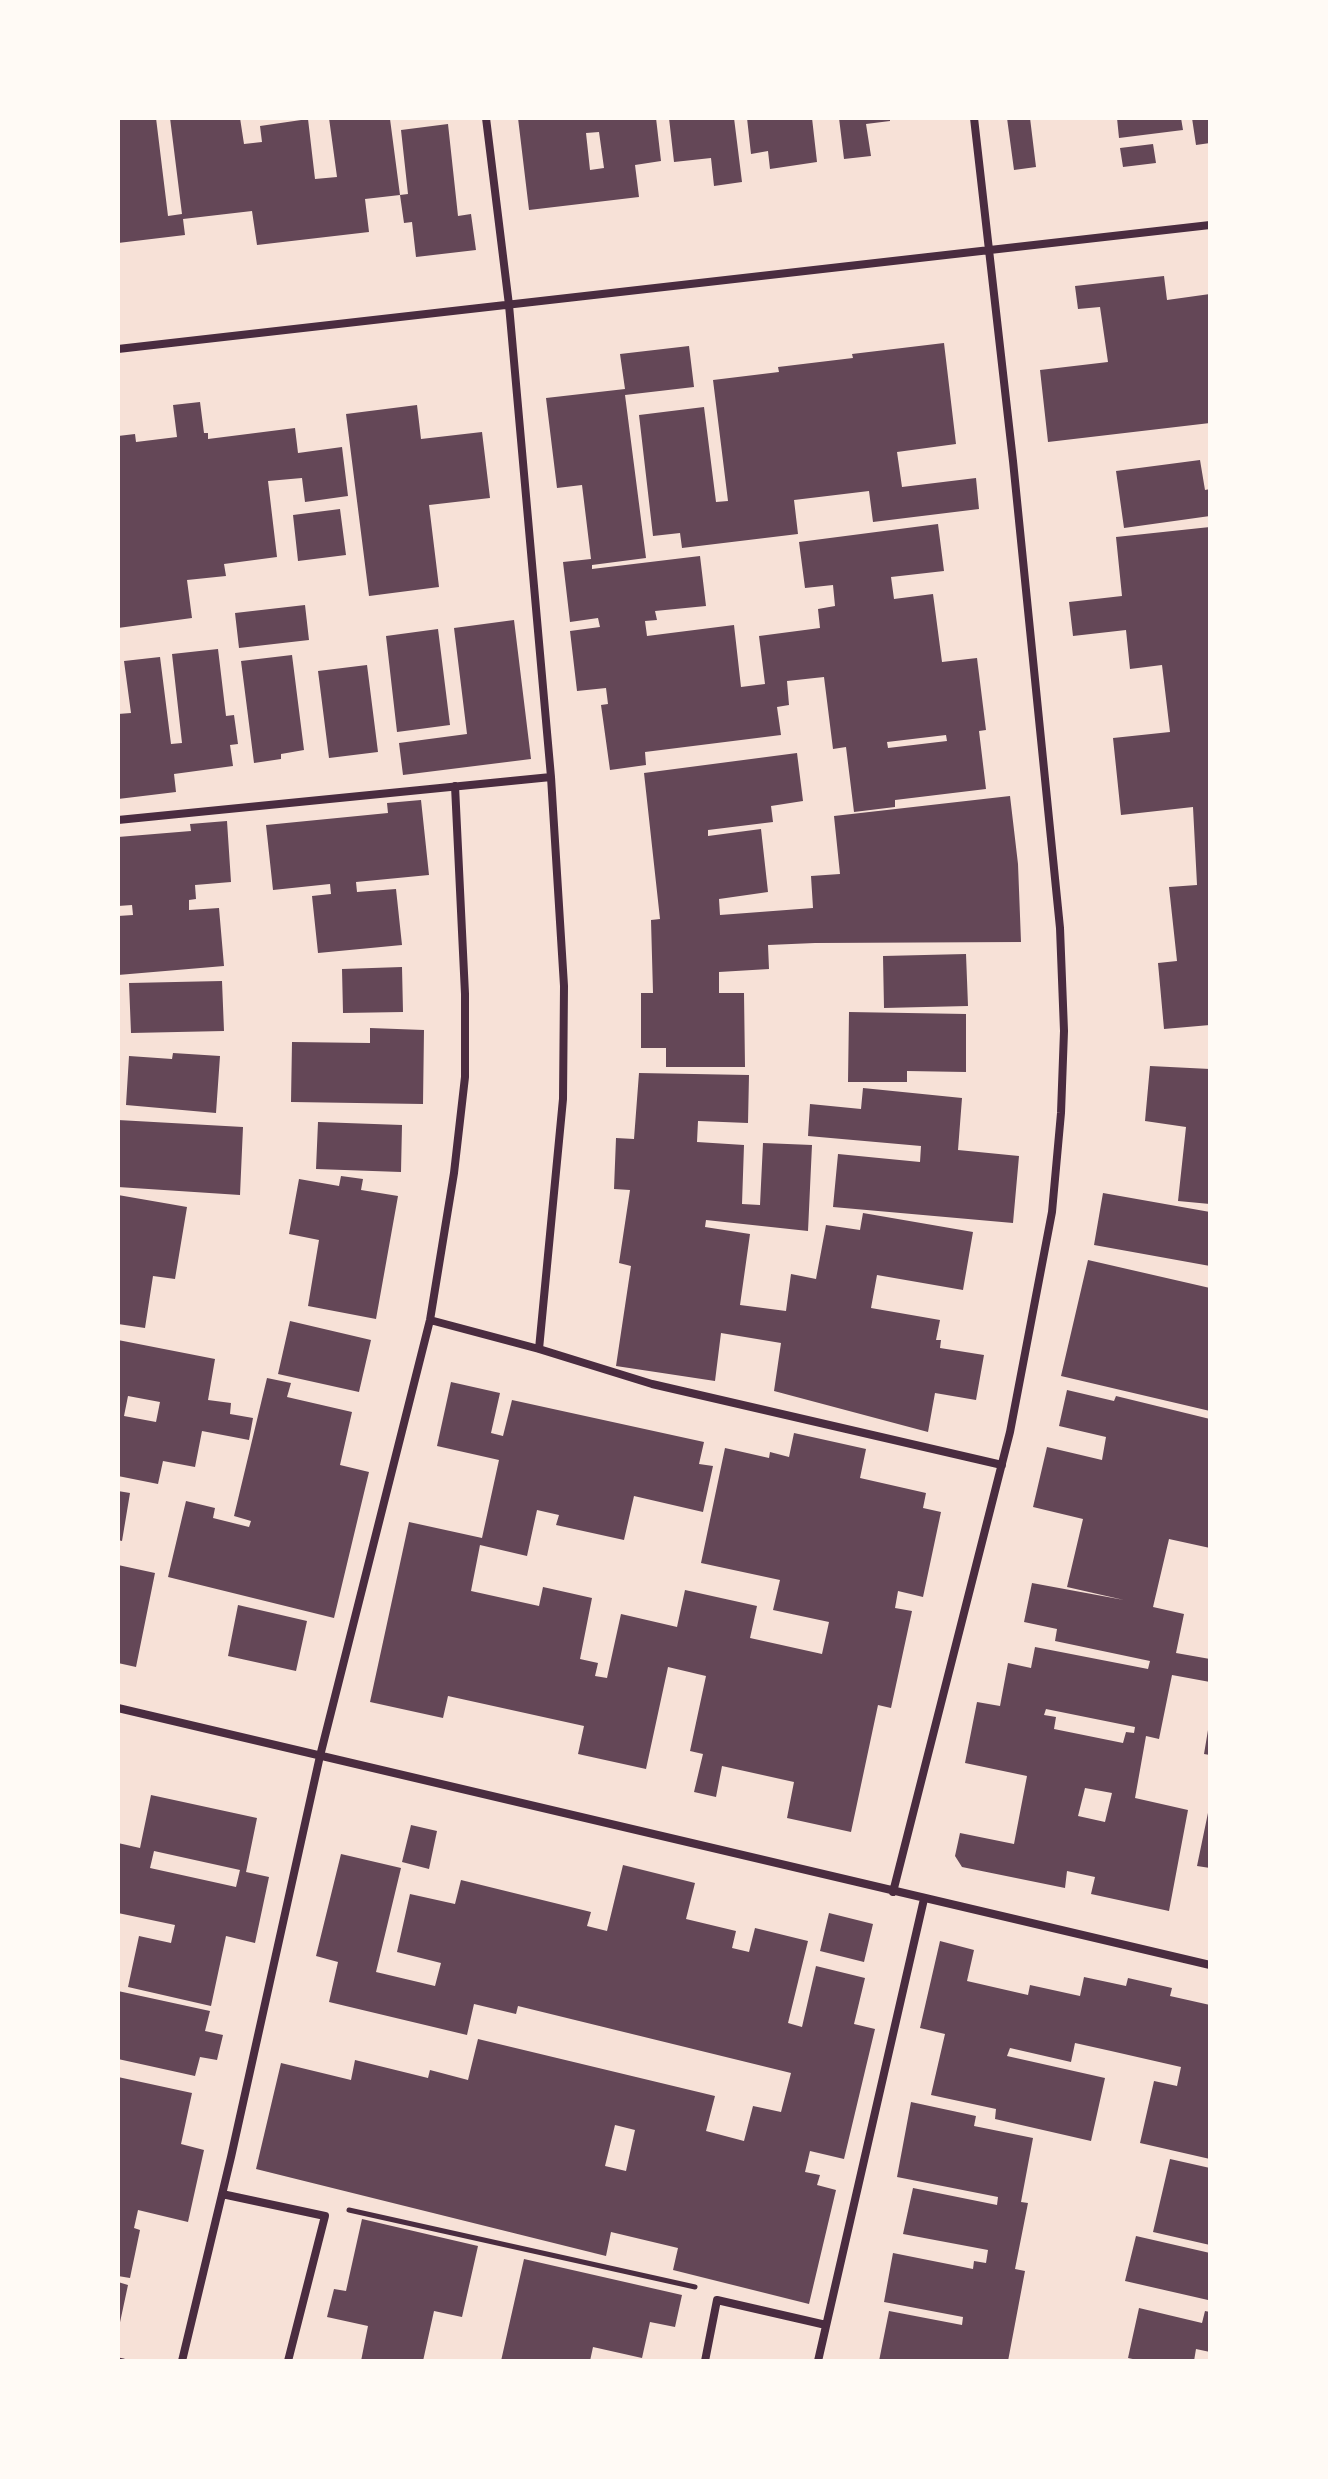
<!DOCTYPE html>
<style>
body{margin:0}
#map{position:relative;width:1328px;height:2479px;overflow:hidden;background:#f7e1d7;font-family:"Work Sans",sans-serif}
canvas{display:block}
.frame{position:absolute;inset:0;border:120px solid #fffaf5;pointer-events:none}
</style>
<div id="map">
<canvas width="1328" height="2479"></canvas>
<div class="frame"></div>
</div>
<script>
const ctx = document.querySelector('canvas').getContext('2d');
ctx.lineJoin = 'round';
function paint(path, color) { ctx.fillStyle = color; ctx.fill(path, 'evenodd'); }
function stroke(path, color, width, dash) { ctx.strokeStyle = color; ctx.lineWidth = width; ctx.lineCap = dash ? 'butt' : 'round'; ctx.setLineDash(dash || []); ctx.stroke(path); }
const building = new Path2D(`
 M118 118H156L168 216 182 214 170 118H240L244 144 262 142 260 126 308 119 315 179 337 177 329 118 390 119 400 195 365 199 369 232 257 245 252 211 183 219 185 235 118 243Z
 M518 118H656L661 161 635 165 639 197 529 210ZM599 132 604 168 590 170 586 133Z
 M669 118H734L742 182 714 186 711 158 674 162Z
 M747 118H812L817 162 770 169 768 151 751 154Z
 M839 118H890V121L866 124 871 156 844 159Z
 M1007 118H1030L1036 167 1014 170Z
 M1117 118H1181L1183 130 1119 138Z
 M1192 118H1210V143L1196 145Z
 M448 124 458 216 471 214 476 250 416 257 412 222 404 223 400 195 408 194 401 130Z
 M1153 144 1156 163 1123 167 1120 148Z
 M1164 276 1167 300 1210 294V423L1048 442 1040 370 1108 362 1100 307 1078 309 1075 286Z
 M944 343 956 444 897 452 902 487 976 478 979 509 873 522 869 491 794 500 798 534 682 548 680 533 653 536 639 415 704 407 716 502 728 501 713 380 779 372 778 367 853 358 852 354Z
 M689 346 694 387 625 395 646 558 592 565V569L700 556 706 606 655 611 657 620 645 621 647 636 734 625 741 687 765 684 759 636 820 628 818 609 835 606 833 585 805 588 799 542 938 524 944 571 891 577 894 599 933 594 942 662 977 658 986 730 979 731 986 789 895 800V807L854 812 846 747 833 749 824 677 787 681 789 705 777 707 781 735 645 752 646 765 610 770 601 705 608 704 606 688 577 691 570 631 600 627 598 618 570 622 563 562 591 559 582 485 557 488 546 398 625 389 620 354ZM946 735 947 741 888 748 887 742Z
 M200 402 204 433H208V439L295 428 298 453 342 447 348 496 305 502 302 478 268 481 277 557 224 564 226 576 187 580 192 618 118 628V436L135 434 136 442 177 437 173 405Z
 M417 405 421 439 482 432 490 498 429 505 439 587 369 596 346 414Z
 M1200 460 1205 490 1210 489V516L1124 528 1116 471Z
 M340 509 346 555 298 561 293 515Z
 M1210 527V1025L1164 1029 1158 963 1177 961 1169 887 1197 885 1193 807 1121 815 1113 738 1170 732 1162 665 1130 669 1126 630 1073 636 1069 602 1122 596 1116 537Z
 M305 605 309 640 239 648 235 613Z
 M514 620 531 759 403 775 399 743 467 734 454 628Z
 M438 629 450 725 397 732 386 636Z
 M218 649 226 716 234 715 238 744 230 745 233 766 174 774 176 792 118 799V714L131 713 124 661 160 657 171 744 182 743 172 654Z
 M292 655 304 750 281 754V759L254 763 241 661Z
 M367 665 378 752 329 758 318 671Z
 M797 753 803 801 771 806 773 822 708 830V836L761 829 768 892 719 899 720 915 813 908 811 876 840 874 834 816 1010 796 1018 864 1021 942 815 943 768 945 769 969 719 972V993H744L745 1067H666V1048H641V993H653L651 920 660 919 644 773Z
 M421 800 429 875 356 882 357 892 396 889 402 945 318 953 312 896 331 894 330 884 273 890 266 825 388 813 387 803Z
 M227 821 231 882 195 885 196 899 189 900V910L219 908 224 966 118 975V916L133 915 132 905 118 906V837L191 831 190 824Z
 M966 954 968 1006 884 1008 883 956Z
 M402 967 403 1012 343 1013 342 969Z
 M222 981 224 1031 131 1033 129 983Z
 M849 1012 966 1014V1072L907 1071V1082H848Z
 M370 1028 424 1030 423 1104 291 1102 292 1042 370 1043Z
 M173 1053 220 1056 216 1113 126 1105 129 1056 172 1059Z
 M1150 1066 1210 1069V1204L1178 1201 1186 1127 1145 1121Z
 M639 1073 749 1075 748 1123 698 1121 697 1142 744 1145 742 1204 760 1205 763 1143 812 1145 808 1231 706 1220 705 1227 750 1234 740 1305 786 1311 791 1274 816 1279 826 1225 860 1230 863 1213 973 1232 963 1290 877 1275 871 1308 940 1320 936 1340H941L940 1348 984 1355 976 1400 935 1393 928 1432 774 1391 781 1343 721 1333 715 1381 616 1366 631 1266 619 1263 630 1190 614 1189 616 1138 634 1139Z
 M863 1088 962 1098 958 1150 1019 1156 1013 1223 833 1207 838 1154 920 1162 921 1146 808 1136 810 1104 861 1109Z
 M118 1120 243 1127 240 1195 118 1187Z
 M318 1122 402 1125 401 1172 316 1169Z
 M341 1176 363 1179 361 1190 398 1196 376 1319 308 1306 319 1240 289 1234 299 1179 339 1186Z
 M1103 1193 1210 1212V1266L1094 1245Z
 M118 1195 187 1207 175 1279 153 1276 145 1328 118 1324Z
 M1088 1260 1210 1288V1411L1061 1376Z
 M290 1321 371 1340 359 1392 278 1374Z
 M118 1340 215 1359 208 1400 231 1403 230 1414 253 1418 249 1440 202 1431 195 1467 163 1461 158 1484 118 1476ZM128 1396 160 1402 156 1422 124 1416Z
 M267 1378 291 1383 287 1397 352 1412 340 1465 369 1472 334 1618 168 1577 186 1501 215 1508 213 1518 249 1527 251 1521 234 1516Z
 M451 1382 500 1393 491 1433 503 1436 512 1400 704 1442 699 1464 713 1466 703 1512 634 1496 624 1540 556 1525 559 1515 537 1510 527 1556 480 1545 471 1591 539 1606 543 1587 592 1598 580 1659 598 1663 595 1676 607 1678 621 1614 677 1627 685 1590 757 1606 750 1638 822 1654 829 1622 773 1610 780 1580 701 1563 725 1448 769 1458 770 1452 789 1457 794 1433 866 1449 860 1478 926 1493 923 1508 941 1512 923 1597 898 1591 895 1608 912 1611 891 1708 878 1705 851 1832 787 1818 794 1782 722 1766 716 1797 694 1792 703 1754 690 1751 706 1676 668 1667 646 1769 578 1754 584 1726 448 1696 443 1718 370 1702 409 1522 482 1538 499 1460 437 1446Z
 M1067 1390 1114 1401 1116 1396 1210 1419V1548L1169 1539 1153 1607 1184 1614 1176 1653 1210 1659V1682L1172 1675 1159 1739 1146 1736 1135 1798 1188 1810 1169 1911 1091 1894 1095 1877 1067 1871 1065 1888 962 1867 955 1856 960 1833 1014 1844 1027 1776 965 1763 977 1702 1000 1706 1008 1663 1031 1668 1035 1647 1148 1669 1150 1661 1055 1641 1057 1629 1024 1622 1032 1583 1124 1600 1067 1587 1083 1519 1033 1507 1047 1447 1102 1460 1106 1437 1059 1426ZM1046 1709 1135 1727 1134 1733 1126 1732 1123 1743 1054 1729 1056 1717 1044 1715ZM1085 1788 1112 1793 1105 1822 1078 1816Z
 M118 1491 130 1493 122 1541 118 1540Z
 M118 1565 155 1573 136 1667 118 1663Z
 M238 1605 307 1621 296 1671 228 1656Z
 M1208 1730H1210V1755L1204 1754Z
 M151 1795 257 1818 246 1872 269 1877 255 1943 226 1936 211 2006 128 1987 139 1936 171 1943 175 1925 118 1913V1843L140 1848ZM154 1851 240 1870 236 1887 150 1868Z
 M1209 1808H1210V1868L1197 1866Z
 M411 1825 437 1831 429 1869 402 1862Z
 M341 1854 401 1868 376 1972 435 1986 441 1963 397 1952 410 1894 455 1904 461 1880 591 1912 587 1926 607 1931 623 1865 695 1883 686 1919 736 1931 732 1948 749 1952 755 1928 808 1941 788 2023 802 2027 816 1966 865 1978 854 2024 875 2029 844 2159 810 2151 805 2172 820 2175 817 2185 836 2190 809 2304 673 2270 678 2248 611 2232 606 2256 256 2169 281 2063 351 2080 355 2060 428 2078 430 2070 468 2080 478 2039 715 2096 706 2131 744 2141 753 2106 781 2112 791 2073 518 2006 516 2014 474 2004 467 2035 329 2002 338 1962 316 1956ZM615 2125 635 2130 626 2171 605 2166Z
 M829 1913 873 1924 864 1962 820 1951Z
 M940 1941 974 1950 967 1981 1028 1995 1030 1985 1080 1996 1084 1977 1126 1986 1128 1978 1172 1988 1170 1996 1210 2005V2159L1140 2143 1154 2081 1177 2086 1181 2067 1111 2051 1075 2043 1071 2062 1010 2048 1007 2056 1105 2078 1091 2141 995 2119 996 2109 931 2095 945 2034 920 2028Z
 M118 1991 210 2011 205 2031 223 2035 217 2060 200 2057 195 2076 118 2059Z
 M118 2077 192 2093 181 2144 204 2150 188 2222 138 2210 134 2228 140 2230 130 2278 118 2276Z
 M911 2102 976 2116 974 2126 1033 2138 1021 2202 1028 2203 1015 2269 1025 2271 1008 2361H879L889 2311 962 2325 963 2317 884 2302 893 2253 973 2269 974 2261 986 2263 988 2250 903 2234 913 2188 997 2205 998 2197 897 2177Z
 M1170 2159 1210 2168V2245L1153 2232Z
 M362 2219 478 2246 462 2317 434 2311 423 2361H361L368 2326 327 2317 334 2289 346 2291Z
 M1136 2236 1210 2253V2289L1208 2300 1125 2281Z
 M524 2259 682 2295 675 2327 650 2322 642 2358 593 2347 590 2361H501Z
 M118 2282 128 2285 119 2327H118Z
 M1139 2308 1202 2323 1205 2311 1210 2312V2352L1196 2349 1194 2361H1142L1128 2358Z`);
const path = new Path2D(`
 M349 2210 695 2287
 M118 2360 123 2361`);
const minor = new Path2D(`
 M486 118 509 305 551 777 564 986 563 1099 539 1349
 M118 349 1210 225
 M118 820 551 777
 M430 1320 539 1349 652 1384 1002 1465
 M118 1708 1210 1965
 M893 1892 1010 1432 1052 1212 1061 1113 1064 1031 1060 928 1013 461 974 118
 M222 2194 325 2216 288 2361
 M182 2361 231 2157 320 1756 430 1320 454 1173 465 1077V994L455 786
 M705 2361 717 2300 826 2325
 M818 2361 924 1899`);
paint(building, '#644757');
stroke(path, '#4a2c40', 5);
stroke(minor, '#4a2c40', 8);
</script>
